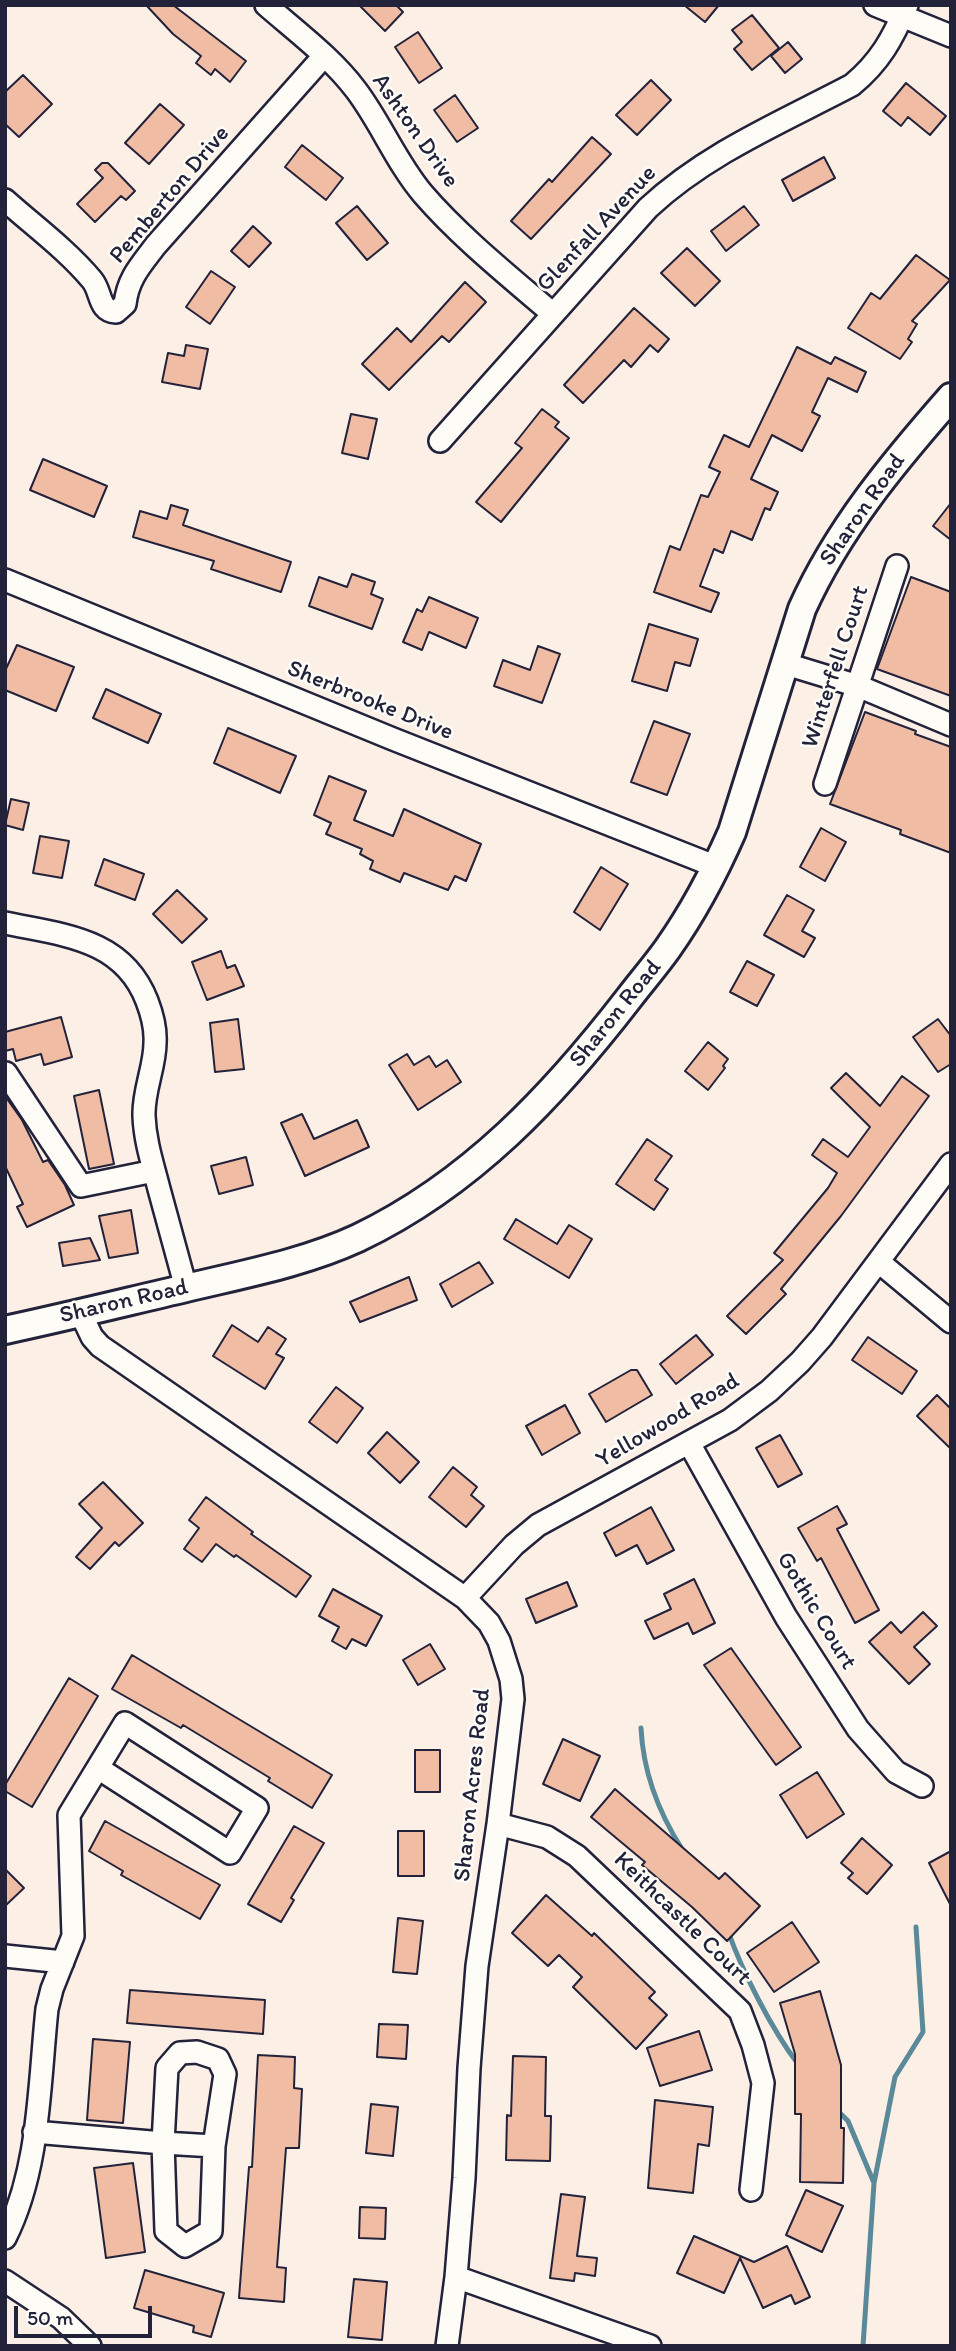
<!DOCTYPE html>
<style>
body{margin:0}
#map{position:relative;width:956px;height:2351px;overflow:hidden;background:#fbefe6;font-family:Itim,sans-serif}
canvas{display:block}
.frame{position:absolute;inset:0;border:7px solid #22223b;pointer-events:none}
.scale{position:absolute;left:14px;top:2306px;width:138px;height:32px;box-sizing:border-box;border:4px solid #22223b;border-top:0;padding-left:9px;font-size:21px;line-height:24px;white-space:nowrap;color:#22223b;-webkit-text-stroke:5px #fdfcf7;paint-order:stroke}
</style>
<div id="map">
<canvas width="956" height="2351"></canvas>
<div class="frame"></div>
<div class="scale">50 m</div>
</div>
<script>
const ctx = document.querySelector('canvas').getContext('2d');
ctx.lineJoin = 'round';
function stroke(path, color, width, dash) { ctx.strokeStyle = color; ctx.lineWidth = width; ctx.lineCap = dash ? 'butt' : 'round'; ctx.setLineDash(dash || []); ctx.stroke(path); }
function paint(path, color) { ctx.fillStyle = color; ctx.fill(path, 'evenodd'); }
function write(font, color, halo, rows, align = 'center') {
  ctx.font = font + ' Itim,sans-serif'; ctx.lineWidth = 5; ctx.setLineDash([]); ctx.textBaseline = 'middle'; ctx.strokeStyle = halo; ctx.fillStyle = color; for (const [text, x, y, turn = 0] of rows) {
    ctx.save(); ctx.translate(x, y); ctx.rotate((+turn || 0) * Math.PI / 180); ctx.textAlign = isNaN(turn) ? turn : align; if (halo) ctx.strokeText(text, 0, 0); ctx.fillText(text, 0, 0); ctx.restore();
  }
}
const stream = new Path2D(`
 M641 1728C643 1771 659 1813 682 1849
 M728 1931C742 1971 772 2030 798 2064
 M836 2109 848 2121 874 2183
 M863 2346 874 2183 895 2077 923 2032 916 1927`);
const building = new Path2D(`
 M146 5H173L246 61 230 82 215 69 211 75 196 63 201 56 173 34Z
 M359 5H396L403 12 385 31Z
 M684 5H719L705 22Z
 M752 15 779 48 752 70 734 49 742 42 732 30Z
 M418 32 442 68 419 83 395 47Z
 M788 42 802 59 785 73 771 56Z
 M23 75 52 104 19 137 5 124V92Z
 M651 80 671 100 637 135 616 115Z
 M906 83 946 116 930 135 908 117 901 126 883 111Z
 M455 95 478 128 457 142 434 110Z
 M160 104 184 125 149 164 125 143Z
 M592 137 611 154 531 239 511 221 549 179 552 182Z
 M302 145 343 178 326 200 285 167Z
 M824 157 835 178 793 201 782 180Z
 M102 163H108L135 191 126 200 121 196 95 222 77 204 103 178 95 170Z
 M357 206 388 243 367 260 336 223Z
 M744 206 759 225 726 251 711 231Z
 M253 226 271 243 249 267 231 251Z
 M687 248 720 281 695 306 661 273Z
 M916 255 950 280 912 321 917 324 908 339 912 342 900 359 848 328 871 293 880 299Z
 M211 271 235 287 210 324 186 307Z
 M465 282 486 302 449 342 442 336 389 390 362 364 397 328 411 342Z
 M634 308 669 339 658 352 650 345 631 367 624 360 583 403 564 385Z
 M186 345 208 349 200 389 162 382 168 353 184 356Z
 M797 347 831 364 835 357 866 372 857 392 828 378 812 412 820 416 802 451 772 435 751 479 778 492 770 510 765 508 752 540 731 531 723 553 714 549 700 586 719 593 711 612 654 592 670 546 680 550 701 495 708 497 720 472 709 467 724 435 749 447Z
 M542 409 559 422 555 427 569 438 501 522 476 502 522 448 515 443Z
 M351 414 377 419 368 459 342 453Z
 M43 459 107 486 94 517 30 490Z
 M951 503V540L933 526Z
 M171 505 188 510 183 525 291 562 281 592 211 569 214 561 133 537 140 511 167 519Z
 M352 574 375 582 371 594 383 599 372 629 309 606 319 577 347 587Z
 M911 577 951 592V696L877 669Z
 M429 597 478 618 466 648 429 632 422 650 403 642 417 609 422 612Z
 M649 624 698 639 690 666 675 662 667 691 632 681Z
 M17 645 74 667 56 711 5 690V671Z
 M538 646 560 654 542 703 494 686 503 660 530 670Z
 M106 689 161 714 148 743 93 718Z
 M865 712 916 731 915 734 951 747V853L900 834 901 830 830 804Z
 M654 721 690 734 667 795 631 782Z
 M228 728 296 756 280 793 214 763Z
 M329 776 366 791 354 820 393 836 404 809 481 844 466 881 455 876 448 890 404 873 400 882 370 869 373 861 360 854 362 849 326 834 331 823 314 815Z
 M11 799 29 803 23 830 5 825Z
 M821 828 846 842 825 881 800 867Z
 M40 836 69 841 62 878 33 873Z
 M104 859 144 874 135 900 95 885Z
 M601 867 628 884 600 930 574 912Z
 M177 890 207 919 182 943 153 914Z
 M787 895 814 910 802 931 815 938 804 957 764 935Z
 M221 951 227 968 235 965 244 986 207 1000 192 962Z
 M747 961 774 975 757 1006 730 992Z
 M61 1017 72 1057 44 1065 41 1054 16 1061 13 1049 5 1051V1032Z
 M238 1019 244 1069 215 1072 210 1023Z
 M938 1019 951 1036V1064L938 1072 913 1037Z
 M708 1042 728 1059 723 1066 725 1068 708 1090 685 1071Z
 M407 1054 414 1065 429 1056 436 1067 447 1060 461 1082 418 1110 389 1065Z
 M846 1073 880 1106 902 1076 929 1096 841 1216 781 1289 786 1294 746 1334 727 1316 783 1260 774 1253 828 1188 837 1173 812 1155 823 1139 848 1157 870 1127 831 1088Z
 M99 1090 114 1164 89 1169 74 1096Z
 M5 1096 22 1120 43 1162 48 1160 65 1185 74 1205 27 1227 17 1207 23 1204 5 1166Z
 M302 1114 314 1139 357 1120 369 1147 305 1176 281 1123Z
 M647 1139 672 1156 655 1180 668 1189 654 1210 616 1184Z
 M246 1157 253 1185 219 1194 211 1166Z
 M131 1210 138 1253 109 1258 99 1216Z
 M516 1219 557 1244 569 1225 592 1239 569 1278 504 1239Z
 M90 1238 100 1260 63 1266 59 1243Z
 M479 1262 493 1283 452 1307 440 1284Z
 M409 1277 417 1300 360 1322 350 1302Z
 M232 1325 258 1342 268 1327 286 1339 276 1354 284 1358 265 1389 213 1356Z
 M696 1335 713 1355 676 1384 660 1364Z
 M868 1337 917 1371 902 1394 852 1360Z
 M631 1370H637L652 1395 606 1422 589 1394Z
 M336 1387 363 1408 337 1443 309 1422Z
 M937 1395 951 1409V1449L917 1416Z
 M565 1405 580 1433 542 1455 526 1426Z
 M387 1432 419 1462 400 1483 368 1453Z
 M780 1435 802 1474 778 1487 756 1448Z
 M453 1467 477 1487 471 1495 484 1506 466 1527 429 1497Z
 M103 1482 143 1523 119 1546 115 1542 90 1569 76 1557 102 1528 79 1504Z
 M206 1497 253 1532 251 1534 311 1576 296 1597 236 1555 234 1557 216 1544 202 1562 184 1549 199 1528 189 1520Z
 M837 1506 847 1524 837 1529 879 1610 855 1623 821 1558 817 1561 798 1528Z
 M651 1507 674 1550 647 1564 637 1545 616 1556 604 1533Z
 M694 1579 715 1623 693 1634 688 1623 654 1639 645 1621 671 1609 664 1594Z
 M567 1582 577 1606 536 1623 526 1599Z
 M333 1589 382 1616 366 1646 352 1639 346 1649 332 1641 339 1627 319 1616Z
 M923 1612 937 1626 914 1647 930 1664 909 1684 869 1642 891 1622 901 1633Z
 M430 1644 445 1669 418 1685 403 1660Z
 M731 1648 801 1747 776 1765 704 1665Z
 M132 1655 332 1775 312 1808 268 1781 270 1778 183 1725 181 1728 112 1689Z
 M69 1678 98 1696 32 1807 5 1791V1785Z
 M563 1739 600 1756 580 1801 543 1784Z
 M415 1750H440V1792H415Z
 M817 1772 844 1814 807 1838 780 1795Z
 M615 1789 719 1879 725 1873 760 1906 727 1941 692 1907 642 1865 645 1862 591 1817Z
 M105 1821 220 1885 200 1919 121 1875 123 1871 89 1851Z
 M294 1826 324 1843 291 1898 294 1900 281 1922 248 1904Z
 M398 1831H424V1876H398Z
 M862 1838 892 1865 867 1894 848 1878 853 1873 841 1863Z
 M951 1851V1906L929 1863Z
 M5 1869 24 1888 5 1906Z
 M546 1895 592 1936 594 1933 655 1992 649 1998 667 2015 636 2049 573 1987 582 1977 559 1955 548 1966 512 1933Z
 M398 1918 423 1921 417 1974 393 1972Z
 M792 1922 819 1962 774 1992 747 1953Z
 M130 1990 265 2000 263 2034 127 2023Z
 M820 1991 841 2065V2128H844L843 2183 800 2182 801 2114H795V2054L780 2003Z
 M379 2024 408 2025 406 2059 377 2057Z
 M699 2031 712 2070 660 2086 647 2048Z
 M93 2039 130 2042 123 2123 87 2120Z
 M258 2055 295 2057 294 2088 302 2089 299 2148H286L277 2267 286 2268 284 2302 239 2298 249 2167H252Z
 M513 2056 546 2057 545 2116H551L550 2161 506 2160 507 2115 511 2116Z
 M655 2100 713 2107 709 2146 698 2144 693 2193 648 2188Z
 M371 2104 398 2107 393 2156 366 2153Z
 M133 2163 145 2252 106 2258 94 2168Z
 M806 2190 843 2206 822 2252 786 2235Z
 M561 2194 585 2197 577 2256 597 2258 595 2276 575 2273 574 2281 550 2278Z
 M360 2207 386 2208 385 2239 359 2238Z
 M694 2236 754 2262 787 2246 810 2297 795 2304 791 2295 763 2308 740 2258 724 2293 677 2273Z
 M145 2270 224 2293 211 2337 193 2332 194 2326 134 2308Z
 M354 2279 387 2282 382 2340 348 2337Z`);
const minor = new Path2D(`
 M266 5C297 32 332 58 356 90 381 123 396 162 423 194 460 237 510 277 553 314
 M875 5 951 36
 M5 200C34 226 67 250 92 280 102 292 98 311 116 312L125 304C128 278 141 265 156 245L324 56
 M440 441 648 208C707 153 782 122 852 85 880 62 893 38 907 5
 M5 580 393 739 717 867
 M786 664 858 686 951 725
 M825 784 897 566
 M5 923C62 935 123 938 147 1001 152 1014 156 1028 155 1043 155 1067 143 1091 144 1116 145 1142 153 1165 159 1189 168 1222 177 1255 186 1288
 M6 1073 81 1186 154 1171
 M879 1262 951 1322
 M81 1314 92 1337 100 1346 465 1598 489 1623 499 1641 511 1679 513 1699 498 1824 477 1966 469 2068 464 2178 456 2277 447 2346
 M689 1443 786 1617 858 1729 896 1772 922 1786
 M465 1598 514 1545 538 1525 730 1420 769 1391 800 1362 822 1337 951 1164
 M498 1824 547 1837 577 1856 740 2011 753 2045 763 2083 751 2190
 M5 1956 63 1962
 M34 2132 163 2143 166 2231 185 2246 211 2231 214 2146 163 2143 167 2068 180 2053 197 2052 218 2059 225 2074 214 2146
 M5 2238C40 2169 39 2084 47 2009L52 1989 73 1936 69 1815 125 1723 257 1808 230 1853 98 1768
 M456 2277 650 2346
 M5 2281 61 2318 90 2346`);
const major = new Path2D(`
 M5 1330C66 1317 126 1302 186 1288 244 1274 304 1263 358 1238 471 1184 554 1095 629 998 642 981 656 965 668 948 694 911 714 873 732 832L802 609C838 529 893 463 951 397`);
const streetNames = [
 ["Ashton Drive",415,131,55],
 ["Pemberton Drive",170,195,-50],
 ["Glenfall Avenue",597,229,-47],
 ["Sharon Road",863,510,-55],
 ["Winterfell Court",836,667,-72],
 ["Sherbrooke Drive",370,701,22],
 ["Sharon Road",616,1014,-51],
 ["Sharon Road",124,1302,-13],
 ["Yellowood Road",668,1421,-31],
 ["Gothic Court",816,1611,59],
 ["Sharon Acres Road",473,1785,-84],
 ["Keithcastle Court",682,1919,44]
];
stroke(stream, '#5a8a99', 5);
paint(building, '#f1bca4');
stroke(building, '#22223b', 2);
stroke(minor, '#22223b', 26);
stroke(major, '#22223b', 32);
stroke(minor, '#fdfcf7', 21);
stroke(major, '#fdfcf7', 26);
write('24px', '#22223b', '#fdfcf7', streetNames);
</script>
